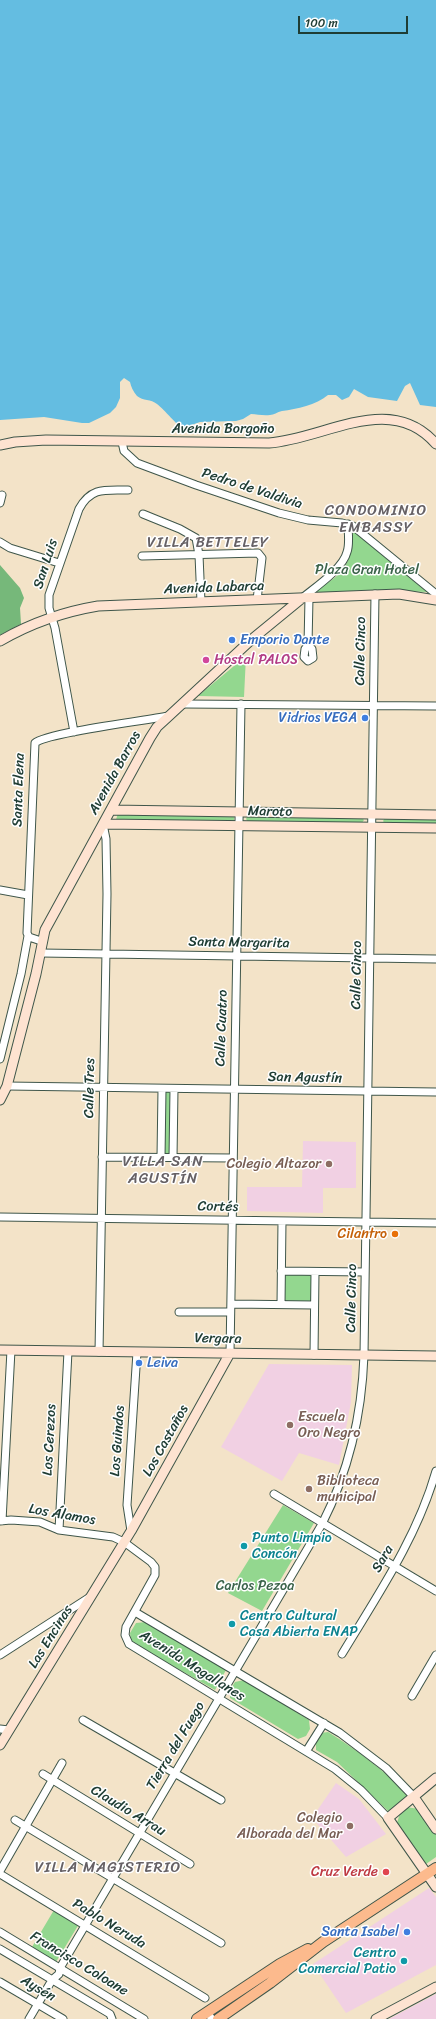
<!DOCTYPE html>
<meta charset="utf-8">
<style>
body{margin:0}
#map{position:relative;width:436px;height:2019px;overflow:hidden;background:#f3e3c8;font-family:Sriracha,sans-serif}
canvas{display:block}
.scale{position:absolute;left:298px;top:16px;width:110px;height:18px;box-sizing:border-box;border:2px solid #1f3d34;border-top:0;padding-left:5px;font-size:12px;line-height:14px;white-space:nowrap;color:#1f3d34;-webkit-text-stroke:3px #fff;paint-order:stroke}
</style>
<div id="map">
<canvas width="436" height="2019"></canvas>
<div class="scale">100 m</div>
</div>
<script>
const ctx = document.querySelector('canvas').getContext('2d');
ctx.lineJoin = 'round';
function paint(path, color) { ctx.fillStyle = color; ctx.fill(path, 'evenodd'); }
function stroke(path, color, width, dash) { ctx.strokeStyle = color; ctx.lineWidth = width; ctx.lineCap = dash ? 'butt' : 'round'; ctx.setLineDash(dash || []); ctx.stroke(path); }
function write(font, color, halo, rows, align = 'center') {
  ctx.font = font + ' Sriracha,sans-serif'; ctx.lineWidth = 3; ctx.setLineDash([]); ctx.textBaseline = 'middle'; ctx.strokeStyle = halo; ctx.fillStyle = color; for (const [text, x, y, turn = 0] of rows) {
    ctx.save(); ctx.translate(x, y); ctx.rotate((+turn || 0) * Math.PI / 180); ctx.textAlign = isNaN(turn) ? turn : align; if (halo) ctx.strokeText(text, 0, 0); ctx.fillText(text, 0, 0); ctx.restore();
  }
}
const built = new Path2D(`
 M303 1141 356 1142V1188H323V1213L247 1211V1187H302Z
 M269 1364 352 1365 351 1402 339 1465 299 1453 282 1481 221 1447Z
 M336 1783 359 1799 386 1834 346 1857 312 1818Z
 M429 1888 436 1897V1965L346 2013 313 1964Z
 M436 1994V2019H389Z`);
const green = new Path2D(`
 M353 531 427 592 372 590 311 593C342 575 351 569 353 531Z
 M246 656 244 697 198 696Z
 M118 813 234 815V823H115Z
 M248 815 361 817 364 820 361 824 249 823 246 819Z
 M385 818 436 819V825H386L383 821Z
 M164 1092H173L172 1155H163Z
 M285 1275H311V1302H284Z
 M283 1505 314 1523 262 1611 228 1593Z
 M146 1622 226 1670 215 1690 131 1642 130 1633 136 1623Z
 M244 1680 309 1720 310 1729 306 1736 298 1739 230 1698V1690L235 1682Z
 M328 1732C357 1750 384 1770 408 1795L399 1804 388 1811 337 1762 316 1750V1741L321 1733Z
 M406 1807 419 1809 436 1833V1857L426 1864 397 1823 400 1813Z
 M54 1910 79 1924 56 1962 32 1947Z`);
const forest = new Path2D(`
 M0 565 20 588 24 598 20 608 21 624 0 635Z`);
const water = new Path2D(`
 M0 0H436V407L420 405 410 383 405 386 397 401 368 397 354 389 349 397 342 400 336 395H328C316 405 297 409 282 411 277 412 274 415 270 415 263 416 257 414 251 414L243 419 236 421 200 422 183 428C177 426 165 410 157 404 151 399 143 401 137 396 133 391 131 387 130 382L124 378 120 382V398L116 407 110 413 89 423H82L44 417 0 420Z`);
const street = new Path2D(`
 M122 442 124 451 137 463 196 485 279 513 308 520 342 523 353 526 436 594
 M0 503 2 495
 M143 514 180 529 196 538 199 555 201 602
 M0 542 10 548 59 563
 M142 556 258 553 262 558 257 600
 M301 599C314 588 343 569 347 552 350 544 348 533 348 524
 M308 645 312 649 313 658 308 661 304 657 305 649 308 645 309 598
 M184 704 436 706
 M74 732 55 628 49 608V595L79 509C91 487 105 490 128 490
 M0 890 28 895
 M41 941 29 937 27 933 35 743C45 733 148 720 169 716
 M41 953 436 959
 M0 1059 21 974 28 936
 M7 1086 436 1092
 M102 1157 233 1158
 M161 1157 162 1089
 M173 1158 174 1089
 M0 1217 436 1223
 M281 1271 365 1272
 M231 1304 314 1305
 M281 1304 282 1221
 M179 1312H230
 M99 1352 107 894 106 839 103 824
 M230 1353 241 704
 M314 1355 315 1272
 M274 1494 436 1591
 M0 1521 11 1520 40 1522 59 1530 113 1537 124 1542 151 1562 155 1567V1575L126 1627 125 1635 129 1644 335 1769 361 1790 388 1818
 M2 1521 11 1350
 M59 1530 68 1351
 M131 1531 127 1505 137 1352
 M135 1612 340 1733 386 1768 414 1797
 M342 1654C377 1596 417 1538 436 1471
 M0 1655 90 1597
 M412 1696 436 1655
 M83 1720 221 1800
 M0 1729 9 1730
 M307 1750 324 1723
 M43 1774 190 1864
 M15 1820 221 1943
 M0 1871 62 1763
 M0 1874 205 1998
 M0 1932 144 2019
 M0 1949 110 2014 112 2019
 M0 1982 63 2019
 M207 2012 212 2019
 M29 2019 52 1980 59 1974 60 1968 322 1524C349 1471 362 1414 364 1355L375 594`);
const secondary = new Path2D(`
 M0 445 15 442 46 440 269 443C325 439 390 391 436 444
 M0 641C31 623 62 612 98 606L399 594 436 600
 M112 810 436 815
 M103 824 436 828
 M0 1100 7 1086 36 974 45 930 150 738 157 727 169 716 251 640 301 599
 M0 1350 436 1356
 M0 1745 131 1531 230 1353
 M436 1778 388 1818 436 1887
 M414 1797 436 1829
 M376 2019 436 1987`);
const primary = new Path2D(`
 M197 2019 280 1964 308 1949
 M218 2019 270 1983 323 1942 436 1868`);
const markers = [
 [232,640,4,"#3f7fe0"],
 [206,660,4,"#d1479c"],
 [365,718,4,"#3f7fe0"],
 [329,1164,4,"#8d6e63"],
 [395,1234,4,"#e8710a"],
 [139,1363,4,"#3f7fe0"],
 [290,1425,4,"#8d6e63"],
 [309,1489,4,"#8d6e63"],
 [244,1546,4,"#0f9aa8"],
 [232,1624,4,"#0f9aa8"],
 [350,1826,4,"#8d6e63"],
 [386,1872,4,"#e0444e"],
 [407,1932,4,"#3f7fe0"],
 [404,1961,4,"#0f9aa8"]
];
const streetNames = [
 ["Avenida Borgoño",223,429],
 ["Pedro de Valdivia",252,489,18],
 ["San Luis",46,564,-72],
 ["Avenida Labarca",214,588,-2],
 ["Calle Cinco",361,651,-89],
 ["Avenida Barros",115,773,-61],
 ["Santa Elena",19,790,-88],
 ["Maroto",270,812,1],
 ["Santa Margarita",239,943,1],
 ["Calle Cinco",357,975,-89],
 ["Calle Cuatro",222,1028,-88],
 ["San Agustín",305,1078,1],
 ["Calle Tres",90,1088,-89],
 ["Cortés",218,1207,1],
 ["Calle Cinco",352,1298,-89],
 ["Vergara",218,1339,1],
 ["Los Cerezos",50,1440,-87],
 ["Los Guindos",118,1441,-86],
 ["Los Castaños",166,1441,-61],
 ["Los Álamos",62,1515,10],
 ["Sara",383,1559,-60],
 ["Las Encinas",51,1637,-58],
 ["Avenida Magallanes",192,1666,32],
 ["Tierra del Fuego",176,1746,-59],
 ["Claudio Arrau",128,1811,31],
 ["Pablo Neruda",109,1924,31],
 ["Francisco Coloane",79,1964,31],
 ["Aysén",38,1989,31]
];
const parkNames = [
 ["Plaza Gran Hotel",367,570],
 ["Carlos Pezoa",255,1586]
];
const shopNames = [
 ["Emporio Dante",240,640],
 ["Vidrios VEGA",357,718,"right"],
 ["Leiva",147,1363],
 ["Santa Isabel",399,1932,"right"]
];
const hotelNames = [
 ["Hostal PALOS",214,660]
];
const educationNames = [
 ["Colegio Altazor",321,1164],
 ["Escuela",298,1417,"left"],
 ["Oro Negro",298,1433,"left"],
 ["Biblioteca",317,1481,"left"],
 ["municipal",317,1497,"left"],
 ["Colegio",342,1818],
 ["Alborada del Mar",342,1834]
];
const foodNames = [
 ["Cilantro",387,1234]
];
const cultureNames = [
 ["Punto Limpio",252,1538],
 ["Concón",252,1554],
 ["Centro Cultural",240,1616],
 ["Casa Abierta ENAP",240,1632],
 ["Centro",396,1953,"right"],
 ["Comercial Patio",396,1969,"right"]
];
const healthNames = [
 ["Cruz Verde",378,1872]
];
const neighbourhoodNames = [
 ["CONDOMINIO",376,511],
 ["EMBASSY",376,528],
 ["VILLA BETTELEY",208,543],
 ["VILLA SAN",163,1162],
 ["AGUSTÍN",163,1179],
 ["VILLA MAGISTERIO",108,1868]
];
paint(built, '#f1d0e3');
paint(green, '#93d78f');
paint(forest, '#76b87a');
paint(water, '#64bde1');
stroke(street, '#3f564a', 9);
stroke(secondary, '#3f564a', 11);
stroke(primary, '#3f564a', 12);
stroke(street, '#fff', 7);
stroke(secondary, '#fee3d1', 9);
stroke(primary, '#fcba8d', 10);
for (const [x, y, r, color] of markers) { const dot = new Path2D(); dot.arc(x, y, r, 0, 2 * Math.PI); ctx.fillStyle = color; ctx.fill(dot); stroke(dot, '#fff', 1.5); }
write('14px', '#1f3d34', '#fff', streetNames);
write('14px', '#3c644b', '#fff', parkNames);
write('14px', '#366cbe', '#fff', shopNames, 'left');
write('14px', '#b23c85', '#fff', hotelNames, 'left');
write('14px', '#785e54', '#fff', educationNames, 'right');
write('14px', '#c56008', '#fff', foodNames, 'right');
write('14px', '#0d838f', '#fff', cultureNames, 'left');
write('14px', '#be3a42', '#fff', healthNames, 'right');
ctx.letterSpacing = '1px';
write('15px', '#666165', '#fff', neighbourhoodNames);
ctx.letterSpacing = '0px';
</script>
